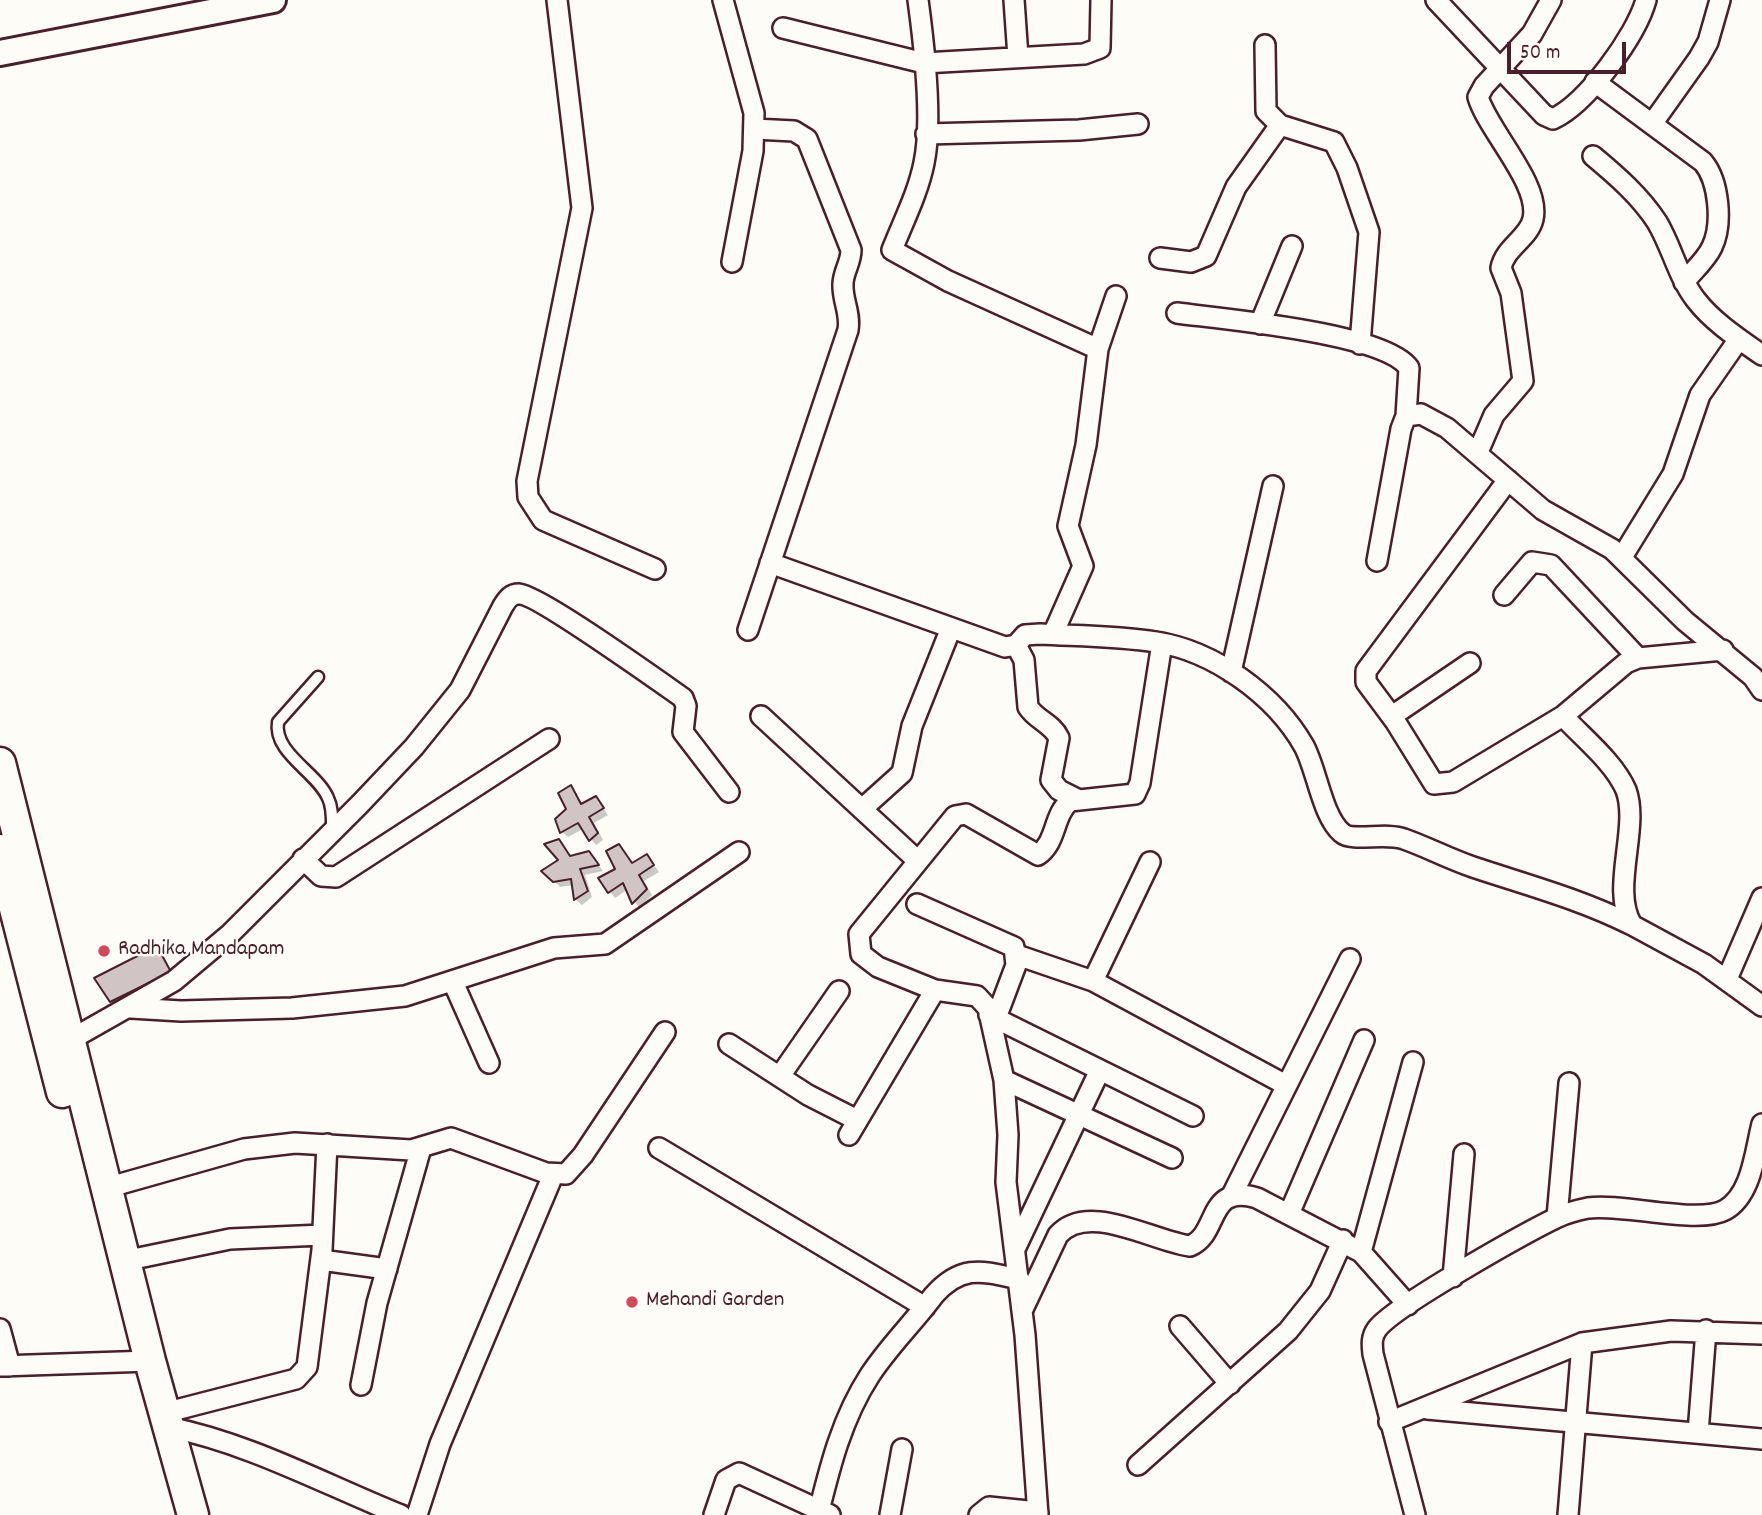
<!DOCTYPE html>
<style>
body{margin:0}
#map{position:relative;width:1762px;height:1515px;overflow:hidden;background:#fdfcf7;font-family:Dekko,sans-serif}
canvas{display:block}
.scale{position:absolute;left:1507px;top:42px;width:119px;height:32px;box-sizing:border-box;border:4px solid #4a1f2b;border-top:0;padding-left:9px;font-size:21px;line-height:24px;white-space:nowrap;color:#4a1f2b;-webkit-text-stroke:5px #fdfcf7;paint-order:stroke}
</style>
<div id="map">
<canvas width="1762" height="1515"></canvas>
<div class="scale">50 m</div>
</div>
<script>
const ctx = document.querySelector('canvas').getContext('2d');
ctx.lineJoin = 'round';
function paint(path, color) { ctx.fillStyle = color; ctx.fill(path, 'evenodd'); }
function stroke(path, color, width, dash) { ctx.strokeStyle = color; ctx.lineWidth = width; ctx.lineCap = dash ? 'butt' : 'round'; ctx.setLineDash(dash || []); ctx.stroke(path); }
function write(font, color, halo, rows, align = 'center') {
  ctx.font = font + ' Dekko,sans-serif'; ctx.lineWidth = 5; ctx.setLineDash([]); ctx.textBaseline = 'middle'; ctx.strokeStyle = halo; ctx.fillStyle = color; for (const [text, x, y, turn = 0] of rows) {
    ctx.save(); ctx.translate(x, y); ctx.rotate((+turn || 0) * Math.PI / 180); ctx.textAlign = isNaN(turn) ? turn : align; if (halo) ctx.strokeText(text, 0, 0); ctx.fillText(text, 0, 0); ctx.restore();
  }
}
const shadow = new Path2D(`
 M571 787 583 805 596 798 608 815 594 823 603 840 596 845 583 829 568 837 562 832Z
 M559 841 572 857 594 859 603 871 585 875 592 897 582 905 576 900 574 885 560 887 544 871 561 860Z
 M647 856 659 872 644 881 652 895 639 908 628 889 615 898 610 892 633 865Z
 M156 948 175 978 117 1006 111 1001Z`);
const building = new Path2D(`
 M571 785 581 804 596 796 604 808 589 817 598 833 589 841 578 823 560 833 555 819 566 809 558 793Z
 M559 839 570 856 589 851 599 865 580 869 588 891 574 900 571 879 553 882 541 871 558 860 544 844Z
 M619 844 632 863 647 854 654 865 639 875 647 889 632 904 623 883 608 893 598 878 615 869 606 851Z
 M157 946 171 972 110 1002 94 978Z`);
const service = new Path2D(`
 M318 677 278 722C273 753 317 772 328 798 333 808 332 820 332 831`);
const minor = new Path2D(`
 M557 0 582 208 527 481 528 497 543 520 655 569
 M723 0 754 113 753 151 732 262
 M918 0C924 44 933 121 924 163 918 193 903 222 892 250L948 281 1098 349
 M1014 0 1018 57
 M1436 0 1544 115 1553 119C1587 103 1636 36 1646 0
 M783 28 924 63 1084 54 1100 48 1101 0
 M1265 45 1266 111 1280 125 1334 142 1347 168 1369 232 1360 344
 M1595 82 1703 162C1719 181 1723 224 1712 247 1706 260 1693 271 1684 282
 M1652 124 1699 58 1708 42 1720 0
 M926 134 1079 130 1138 124
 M1593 156C1617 176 1640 196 1657 222 1672 247 1678 277 1696 300 1713 322 1739 339 1762 355
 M1160 258 1191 262 1206 256 1236 187 1280 125
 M1177 313C1222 319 1385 333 1409 368L1406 416
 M1260 324 1292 246
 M1478 452 1494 415 1523 381 1511 293 1501 268C1505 247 1529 238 1533 219 1541 184 1488 131 1478 97L1484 86 1532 34 1551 0
 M1508 480 1366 671V682L1395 721 1434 784 1453 782 1563 716 1626 663 1638 658 1723 650
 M1622 557 1673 474 1700 395 1739 339
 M1377 561 1401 429 1406 416 1421 414 1447 428 1543 510 1612 549 1685 621 1753 677 1762 690
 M770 563 1005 647 1016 645 1025 635 1040 634C1078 636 1118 636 1156 642 1214 651 1275 695 1304 746 1317 770 1322 816 1342 833 1352 842 1386 832 1404 839 1427 847 1449 859 1473 867 1527 885 1580 899 1632 925
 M1504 595 1532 562 1551 565 1638 658
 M748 630 848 330C851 313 842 300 843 284 843 272 851 263 851 250L807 139 794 131 754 129
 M1053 634 1083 566 1068 526 1086 445 1098 349 1116 296
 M1016 645 1024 660 1028 707C1036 720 1052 723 1059 738L1051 780 1059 790 1077 799
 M1231 672 1273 486
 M761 716 918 861
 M1392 716 1470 663
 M1563 716C1583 738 1614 762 1626 790 1640 828 1610 889 1632 925L1704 964 1762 1006
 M862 809 902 773 912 726 951 628
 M303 859 321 876 336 877 549 739
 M917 904 1014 947 1016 965 996 1018
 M1017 955 1093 981 1286 1085
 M1727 979 1762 898
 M1093 981 1150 862
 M453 982 489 1063
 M131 1008 181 1011 292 1008 405 996 554 948 605 944 739 852
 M989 1015 1193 1116
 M70 1040 174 981 230 934 360 804 414 747 460 690 503 606C507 600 510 594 519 594 537 594 660 682 683 698L686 706 683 732 729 792
 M729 1044 808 1095 857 1120
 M780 1076 839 991
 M1004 1080 1172 1158
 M849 1135 935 990
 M659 1148 925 1307
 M106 1188 244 1149 295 1143 411 1150 451 1138 546 1173 566 1174 583 1155 665 1032
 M1231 1197 1350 959
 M1289 1214 1364 1040
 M1557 1217 1569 1083
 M1015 1249 1100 1070
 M1361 1252 1413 1062
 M321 1260 387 1269
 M124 1261 230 1239 322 1235
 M1453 1277 1464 1154
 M1023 1309 1058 1235C1088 1201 1152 1241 1190 1246 1220 1234 1206 1183 1257 1198L1361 1252 1408 1305
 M1180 1326 1230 1384
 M0 1329 10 1366
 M0 1366 150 1361
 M361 1385 377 1303 421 1148
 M1427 1409 1762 1439
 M164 1413 296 1379 307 1367 322 1250 327 1144
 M1389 1422 1582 1343 1671 1331 1762 1334
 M168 1427C249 1443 324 1484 401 1515
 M1698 1433 1706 1330
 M1138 1465 1288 1331 1320 1291 1343 1240
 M417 1515 440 1444 553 1175
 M714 1515 726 1480 739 1473 830 1515
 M818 1515C830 1466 842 1418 870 1375 889 1346 914 1322 934 1295 962 1264 982 1271 1019 1279
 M890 1515 902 1449
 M979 1515 989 1507 1038 1512
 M1038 1515 1025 1335 1006 1182 1008 1135 1004 1080 988 1008 977 996 935 990 878 967 861 954 859 934 955 816 966 814 1038 855C1057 842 1053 815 1070 801L1135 794 1140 783 1162 643
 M1415 1515 1373 1354C1372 1345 1371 1337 1377 1329 1394 1306 1527 1232 1558 1217 1567 1213 1578 1210 1588 1208 1623 1203 1698 1225 1725 1210 1752 1195 1755 1151 1762 1124
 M1568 1515 1582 1343`);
const tertiary = new Path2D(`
 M0 53 273 0`);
const primary = new Path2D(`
 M0 763 150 1361 193 1515
 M0 850 62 1092`);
const markers = [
 [104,951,7,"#d1495b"],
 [632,1302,7,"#d1495b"]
];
const poiNames = [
 ["Radhika Mandapam",118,951],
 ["Mehandi Garden",646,1302]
];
paint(shadow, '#0003');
paint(building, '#d0c5c4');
stroke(building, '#4a1f2b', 2);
stroke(service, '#4a1f2b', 15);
stroke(minor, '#4a1f2b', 24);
stroke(tertiary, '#4a1f2b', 30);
stroke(primary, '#4a1f2b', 35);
stroke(service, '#fdfcf7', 10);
stroke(minor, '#fdfcf7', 19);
stroke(tertiary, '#fdfcf7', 24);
stroke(primary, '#fdfcf7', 30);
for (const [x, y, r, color] of markers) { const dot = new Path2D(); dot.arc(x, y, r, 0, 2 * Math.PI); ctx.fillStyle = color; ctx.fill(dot); stroke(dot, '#fdfcf7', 2.5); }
write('23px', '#4a1f2b', '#fdfcf7', poiNames, 'left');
</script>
